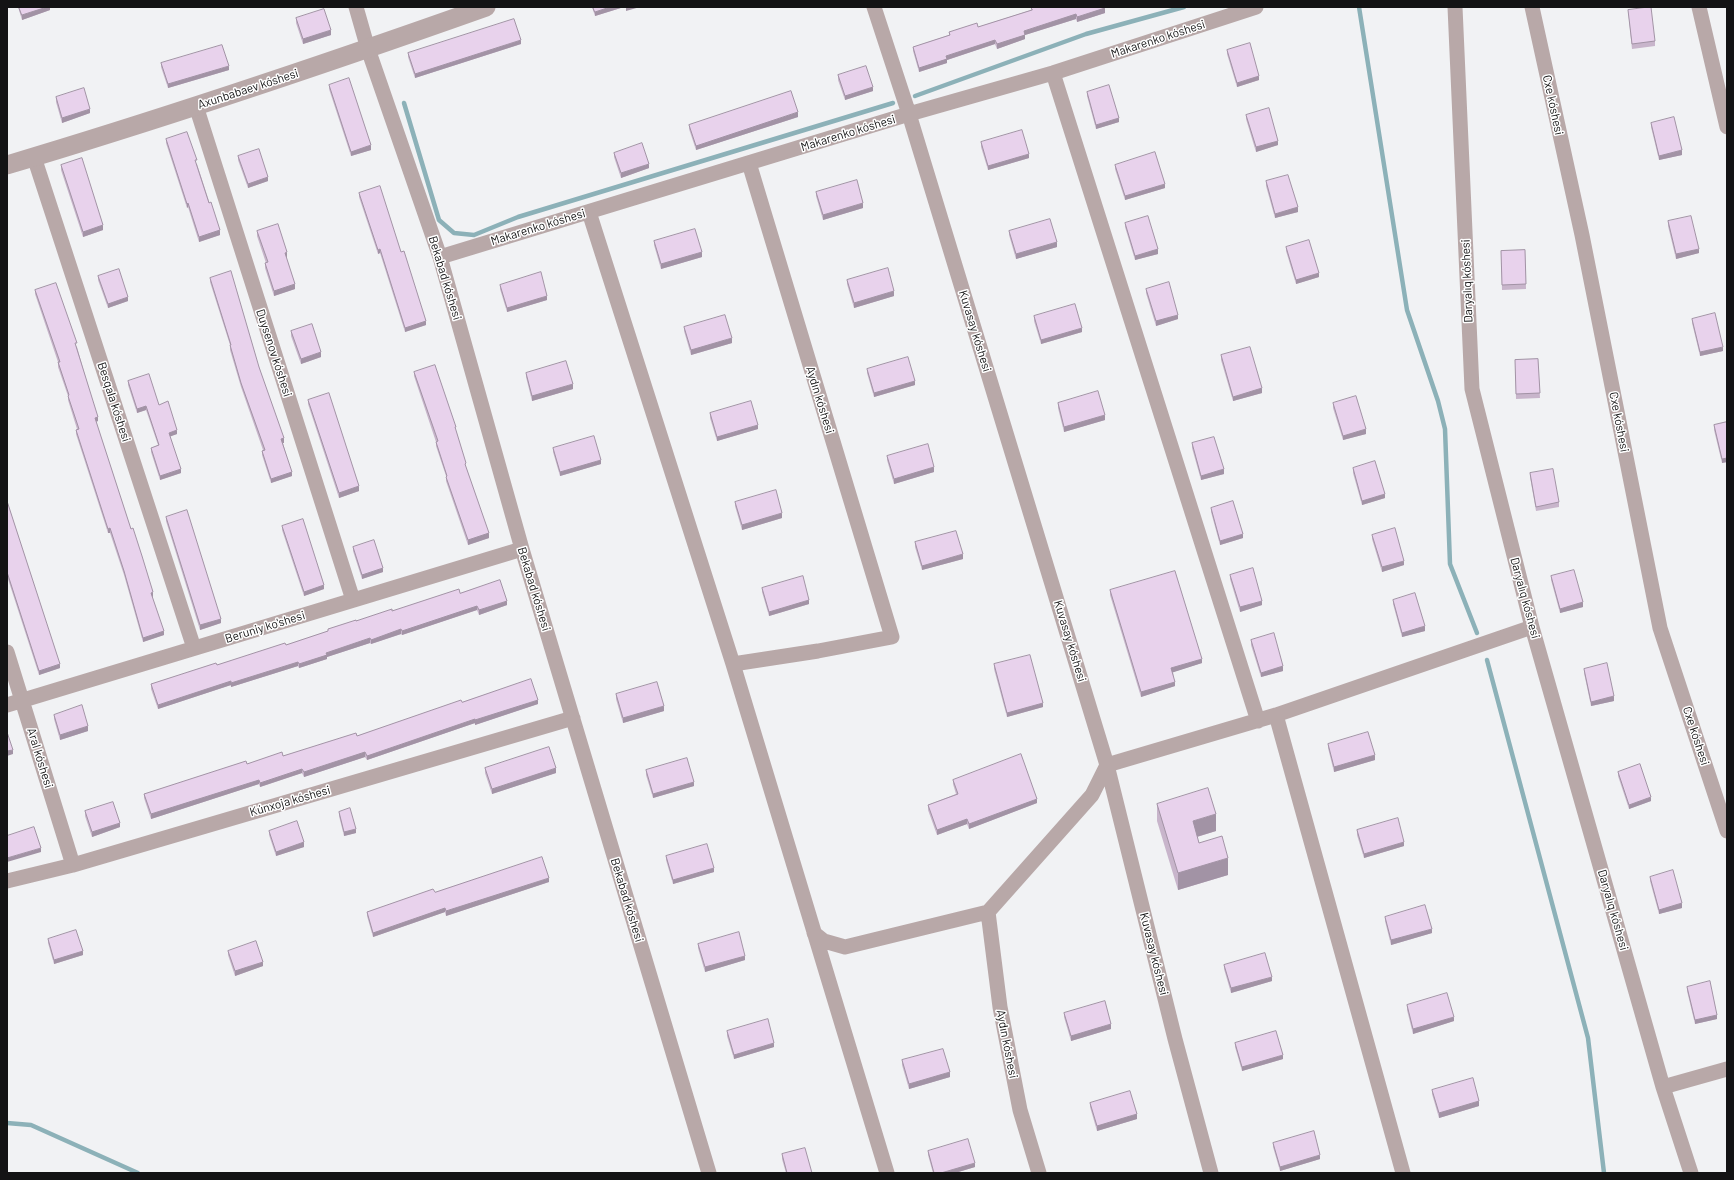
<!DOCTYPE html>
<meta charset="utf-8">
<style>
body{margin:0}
#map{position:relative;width:1734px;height:1180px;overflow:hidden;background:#f1f2f4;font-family:Barlow,sans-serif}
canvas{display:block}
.frame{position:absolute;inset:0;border:8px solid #131314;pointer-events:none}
</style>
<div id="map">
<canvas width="1734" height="1180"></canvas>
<div class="frame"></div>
</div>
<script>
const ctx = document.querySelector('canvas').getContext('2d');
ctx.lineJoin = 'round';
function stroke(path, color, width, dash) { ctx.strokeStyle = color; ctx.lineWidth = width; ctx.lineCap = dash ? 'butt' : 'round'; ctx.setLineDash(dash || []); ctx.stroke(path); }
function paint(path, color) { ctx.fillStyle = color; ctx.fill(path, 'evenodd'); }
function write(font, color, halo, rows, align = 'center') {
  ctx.font = font + ' Barlow,sans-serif'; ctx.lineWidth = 3; ctx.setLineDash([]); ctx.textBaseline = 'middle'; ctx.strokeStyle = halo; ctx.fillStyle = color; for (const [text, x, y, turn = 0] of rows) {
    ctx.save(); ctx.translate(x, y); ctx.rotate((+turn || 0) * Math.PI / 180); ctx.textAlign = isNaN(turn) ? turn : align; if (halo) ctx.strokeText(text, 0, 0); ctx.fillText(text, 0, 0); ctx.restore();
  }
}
const stream = new Path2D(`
 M1359 7 1407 310 1438 401 1445 429 1450 564 1477 633
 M915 96 1086 34 1184 7
 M404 103 439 220 454 233 474 235 518 217 893 103
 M1487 660 1588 1038 1604 1173
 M7 1123 31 1125 138 1173`);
const minor = new Path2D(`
 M356 7 368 49 440 257 522 549 709 1173
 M874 7 909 114 1107 765 1175 1039 1211 1173
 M1455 7 1472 389 1532 627 1663 1087 1691 1173
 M1532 7 1582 235 1660 628 1727 831
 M1699 7 1727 127
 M1053 73 1258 721
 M196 106 353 600
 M34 157 194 648
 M589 212 733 664 887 1173
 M440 257 909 114 1053 73 1256 7
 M7 652 73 865
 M733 664 818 651 892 637 749 163
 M7 705 522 549
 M1276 715 1403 1173
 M7 881 73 865 573 718
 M988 912 1000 1007 1020 1110 1039 1173
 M814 933 824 941 845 947 988 912 1092 795 1107 765 1276 715 1532 627
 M1663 1087 1727 1069`);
const tertiary = new Path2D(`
 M7 165C168 117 328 63 486 7`);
const wall = new Path2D(`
 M18 7H50V10L22 20Z
 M592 7H624L595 16Z
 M1031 7H1104L1105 13 1077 22 1076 19 1025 35V39L997 49 995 44 947 60V63L919 72 913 51V47L949 35V32L978 27 1031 10Z
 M1628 10 1655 41V46L1632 49Z
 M296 18 331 35 303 44 296 23Z
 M521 44 415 78 408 57V53Z
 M1227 50 1259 80 1237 87 1227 54Z
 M161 63 229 70 168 88 161 67Z
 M838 75 873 91 845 100 838 80Z
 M329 85 371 150 351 156 329 89Z
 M1087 92 1119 122 1096 129 1087 96Z
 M56 97 90 113 62 123 56 102Z
 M1246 115 1278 145 1256 152 1246 119Z
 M798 117 696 150 689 129V125Z
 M1651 123 1682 155 1659 160 1651 127Z
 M166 139 197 164 220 235 199 242 188 207 187 208 166 143Z
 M981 142 1029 158 988 170 981 147Z
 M614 153 649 168 621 178 614 157Z
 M238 156 268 181 248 188 238 160Z
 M61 165 103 230 83 237 61 170Z
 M1115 165 1165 188 1125 200 1115 169Z
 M1266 181 1298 212 1275 218 1266 186Z
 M816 192 863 208 823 220 816 196Z
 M359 193 426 325 405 332 380 253 378 254 359 197Z
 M1668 221 1699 253 1676 259 1668 226Z
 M1125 223 1158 254 1135 260 1125 227Z
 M257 231 287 257H286L295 289 274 296 265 268V263H266L257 236Z
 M1009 231 1057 247 1016 259 1009 235Z
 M654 241 702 257 661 269 654 245Z
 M1286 247 1319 277 1296 284 1286 251Z
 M1525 250 1526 289 1502 290 1501 251Z
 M98 276 128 301 108 308 98 280Z
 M210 278 259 367 284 443H283L292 476 271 483 262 455V451L263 450 241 387 230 350V345L210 282Z
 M847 280 894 296 854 308 847 284Z
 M500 285 547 300 507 312 500 289Z
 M1146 289 1178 319 1156 326 1146 293Z
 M35 290 77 347 98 421 96 422 153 597H152L164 635 143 642 124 575 110 533H108L76 434V430L77 429 68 400V396L58 367V362L35 294Z
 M1034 316 1082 332 1041 344 1034 321Z
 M1692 319 1723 351 1700 356 1692 323Z
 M684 327 732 343 691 355 684 331Z
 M291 331 321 357 301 364 291 336Z
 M1221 355 1262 393 1233 401 1221 360Z
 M1538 359 1540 398 1516 399 1515 360Z
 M867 369 915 385 874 397 867 373Z
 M414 372 456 431 466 467 489 538 468 545 446 481V476L436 446V442L414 376Z
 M526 373 573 389 532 401 526 377Z
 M128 381 159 405 177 434 170 436 181 473 160 480 151 452V448L158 445 146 410 137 413 128 385Z
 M308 400 359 491 339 498 308 404Z
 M1058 403 1105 420 1064 432 1058 408Z
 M1333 403 1366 434 1343 440 1333 408Z
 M710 413 758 429 717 441 710 418Z
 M1727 422V462L1722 463 1714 430V425Z
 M1192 443 1224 474 1201 480 1192 448Z
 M553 448 601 464 560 476 553 452Z
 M887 456 934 472 894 484 887 460Z
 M1353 468 1385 498 1362 505 1353 473Z
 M1530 473 1559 502V507L1536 511 1530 477Z
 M7 501 60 668 39 675 7 576Z
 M735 502 782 518 742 530 735 506Z
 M1211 508 1243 538 1220 545 1211 512Z
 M166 517 221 623 200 630 166 521Z
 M282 526 324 589 304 596 282 530Z
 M1372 535 1404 565 1382 572 1372 539Z
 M915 542 963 559 922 570 915 547Z
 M353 547 383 572 362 579 353 551Z
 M1230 575 1262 605 1240 612 1230 579Z
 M1551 576 1583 607 1560 613 1551 580Z
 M762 588 809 604 769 616 762 592Z
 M1110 590 1202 663 1173 672 1175 686 1141 697 1110 595Z
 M460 593 507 605 479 615 477 610 402 635 401 634 371 644 370 643 327 657V659L299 668 298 666 231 687V685L158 709 151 689V684L286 645 328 631V629L392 611Z
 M1393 600 1425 631 1402 637 1393 604Z
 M1251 640 1283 671 1261 677 1251 645Z
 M994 664 1043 707 1007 717 994 669Z
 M1584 669 1614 701 1591 706 1584 673Z
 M616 694 664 711 623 723 616 699Z
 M462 702 538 704 475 725V723L367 760 365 757 304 777 302 773 260 787 259 784 151 819 144 798V794L247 764 283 756 357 736Z
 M54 715 88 731 60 740 54 719Z
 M1328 744 1375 760 1334 772 1328 748Z
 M485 768 556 773 492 794 485 773Z
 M646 770 694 786 653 798 646 775Z
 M1618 772 1651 801 1629 809 1618 776Z
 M953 780 1037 803 969 829 967 824 937 835 928 810V805L956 794 953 784Z
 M1157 804 1216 831 1197 837 1199 843 1228 875 1178 890 1157 821Z
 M85 811 120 827 92 837 85 816Z
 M339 812 356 833 344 836 339 816Z
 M1357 830 1404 846 1364 858 1357 835Z
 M269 831 304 847 276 856 269 835Z
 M666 856 714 872 673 884 666 860Z
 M1650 877 1682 908 1659 914 1650 881Z
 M549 882 446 916 445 912 373 937 367 916V912L435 892Z
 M1385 917 1432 933 1391 945 1385 921Z
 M48 939 83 955 54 964 48 943Z
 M698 944 745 960 705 972 698 948Z
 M228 951 263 966 235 976 228 955Z
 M1224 965 1272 981 1231 993 1224 969Z
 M1687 987 1717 1019 1695 1024 1687 991Z
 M1407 1005 1454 1021 1413 1034 1407 1010Z
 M1064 1013 1111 1029 1071 1041 1064 1017Z
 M727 1031 774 1047 734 1059 727 1036Z
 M1235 1043 1283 1059 1242 1071 1235 1047Z
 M902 1060 950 1077 909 1089 902 1065Z
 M1432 1090 1479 1106 1439 1118 1432 1094Z
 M1090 1103 1137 1119 1097 1131 1090 1107Z
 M1273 1143 1320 1159 1280 1171 1273 1147Z
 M928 1151 975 1167 955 1173H933L928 1155Z
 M782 1154 812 1173H786L782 1159Z`);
const shadedWall = new Path2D(`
 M47 7H50V10L22 20V15Z
 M610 7H624L595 16V12Z
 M626 7H640L626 11Z
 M1105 8V13L1077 22V17Z
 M1076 14V19L1025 35V39L997 49V44L1024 31Z
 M331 30V35L303 44V39Z
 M521 40V44L415 78V74Z
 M995 40V44L947 60V63L919 72V68L946 56Z
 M229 66V70L168 88V84Z
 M1259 76V80L1237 87V83Z
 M873 87V91L845 100V96Z
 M90 109V113L62 123V118Z
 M798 112V117L696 150V146Z
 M1119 118V122L1096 129V125Z
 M1278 141V145L1256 152V147Z
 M371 145V150L351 156V152Z
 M1682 150V155L1659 160V156Z
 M1029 154V158L988 170V166Z
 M649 164V168L621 178V173Z
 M268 177V181L248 188V184Z
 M1165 184V188L1125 200V196Z
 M188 203V207L187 208V204Z
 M863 203V208L823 220V215Z
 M1298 207V212L1275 218V214Z
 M103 225V230L83 237V232Z
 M220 230V235L199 242V237Z
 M1057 242V247L1016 259V254Z
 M380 249V253L378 254V250Z
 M1158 249V254L1135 260V256Z
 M1699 249V253L1676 259V254Z
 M287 252V257H285V253Z
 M702 252V257L661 269V264Z
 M1319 273V277L1296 284V280Z
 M295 284V289L274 296V291Z
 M894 291V296L854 308V303Z
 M547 296V300L507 312V308Z
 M128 297V301L108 308V304Z
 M1178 315V319L1156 326V321Z
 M426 321V325L405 332V328Z
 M1082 328V332L1041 344V340Z
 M732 338V343L691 355V350Z
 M1723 347V351L1700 356V352Z
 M321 352V357L301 364V359Z
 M915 381V385L874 397V393Z
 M573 384V389L532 401V396Z
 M1262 388V393L1233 401V397Z
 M146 406V410L137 413V409Z
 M1105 415V420L1064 432V427Z
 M98 417V421L95 422V418Z
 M758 425V429L717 441V437Z
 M1366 429V434L1343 440V436Z
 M177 430V434L169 437V433Z
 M284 438V443H281V439Z
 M1727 458V462L1722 463V459Z
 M601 460V464L560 476V472Z
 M934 467V472L894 484V479Z
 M181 469V473L160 480V476Z
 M1224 469V474L1201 480V476Z
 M292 472V476L271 483V479Z
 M359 486V491L339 498V493Z
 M1385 494V498L1362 505V501Z
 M782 513V518L742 530V525Z
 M110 528V533H108V529Z
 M489 533V538L468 545V540Z
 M1243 534V538L1220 545V541Z
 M963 554V559L922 570V566Z
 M1404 561V565L1382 572V567Z
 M383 568V572L362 579V575Z
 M324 585V589L304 596V592Z
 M153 592V597H151V593Z
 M809 600V604L769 616V612Z
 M507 601V605L479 615V610Z
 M1262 601V605L1240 612V607Z
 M1583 602V607L1560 613V609Z
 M477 606V610L402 635V631Z
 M221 619V623L200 630V625Z
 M1425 626V631L1402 637V633Z
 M401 629V634L371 644V640Z
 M164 631V635L143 642V638Z
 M370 638V643L327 657V659L299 668V664L326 653Z
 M1202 659V663L1171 673V668Z
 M298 662V666L231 687V683Z
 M60 664V668L39 675V671Z
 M1283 666V671L1261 677V673Z
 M231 681V685L158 709V705Z
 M1175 682V686L1141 697V692Z
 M1614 696V701L1591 706V702Z
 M538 700V704L475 725V720Z
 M1043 703V707L1007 717V713Z
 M664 706V711L623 723V718Z
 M475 719V723L367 760V756Z
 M88 726V731L60 740V735Z
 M13 750V754L7 756V751Z
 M365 752V757L304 777V772Z
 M1375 755V760L1334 772V767Z
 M556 768V773L492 794V789Z
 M302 769V773L260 787V783Z
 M259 780V784L151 819V814Z
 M694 782V786L653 798V794Z
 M1651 797V801L1629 809V805Z
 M1037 799V803L969 829V824Z
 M1216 814V831L1193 838V821Z
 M967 819V824L937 835V830Z
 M120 823V827L92 837V832Z
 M356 829V833L344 836V832Z
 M304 842V847L276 856V852Z
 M1404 842V846L1364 858V854Z
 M41 848V852L7 862V858Z
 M1228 858V875L1178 890V873Z
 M714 868V872L673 884V880Z
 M549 878V882L446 916V911Z
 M1682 903V908L1659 914V910Z
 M445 908V912L373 937V933Z
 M1432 929V933L1391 945V940Z
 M83 951V955L54 964V960Z
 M745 956V960L705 972V967Z
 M263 962V966L235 976V971Z
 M1272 977V981L1231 993V988Z
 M1717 1015V1019L1695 1024V1020Z
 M1454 1017V1021L1413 1034V1029Z
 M1111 1024V1029L1071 1041V1036Z
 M774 1043V1047L734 1059V1055Z
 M1283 1055V1059L1242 1071V1067Z
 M950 1072V1077L909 1089V1084Z
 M1479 1101V1106L1439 1118V1113Z
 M1137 1114V1119L1097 1131V1126Z
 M1320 1155V1159L1280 1171V1167Z
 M975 1163V1167L955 1173H941Z`);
const building = new Path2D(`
 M19 7H47L22 15Z
 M593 7H610L595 12Z
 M1031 7H1104L1105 8 1077 17 1076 14 1024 31 1025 35 997 44 995 40 946 56 947 59 919 68 913 47 950 35 949 32 977 23 978 27 1032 10Z
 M1651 7 1655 41 1632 44 1628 10Z
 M324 9 331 30 303 39 296 18Z
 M514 19 521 40 415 74 408 53Z
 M1250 43 1259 76 1237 83 1227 50Z
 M222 45 229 66 168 84 161 63Z
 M866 66 873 87 845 96 838 75Z
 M349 78 371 145 351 152 329 85Z
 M1109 85 1119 118 1096 125 1087 92Z
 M84 88 90 109 62 118 56 97Z
 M791 91 798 112 696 146 689 125Z
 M1269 108 1278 141 1256 147 1246 115Z
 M1674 117 1682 150 1659 156 1651 123Z
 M1022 130 1029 154 988 166 981 142Z
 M187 132 197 160H195L209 203 211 202 220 230 199 237 188 203 187 204 166 139Z
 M642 143 649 164 621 173 614 153Z
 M259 149 268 177 248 184 238 156Z
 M1155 152 1165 184 1125 196 1115 165Z
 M82 158 103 225 83 232 61 165Z
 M1288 175 1298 207 1275 214 1266 181Z
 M857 180 863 203 823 215 816 192Z
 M380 186 401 252 404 251 426 321 405 328 380 249 378 250 359 193Z
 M1148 216 1158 249 1135 256 1125 223Z
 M1691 216 1699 249 1676 254 1668 221Z
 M1050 219 1057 242 1016 254 1009 231Z
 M278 224 287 252 285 253 295 284 274 291 265 263 268 262 257 231Z
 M695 229 702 252 661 264 654 241Z
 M1309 240 1319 273 1296 280 1286 247Z
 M1525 250 1526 284 1502 285 1501 251Z
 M888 268 894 291 854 303 847 280Z
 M119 269 128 297 108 304 98 276Z
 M231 271 259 367 284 438 281 439 292 472 271 479 262 451 265 450 241 383 230 345H231L210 278Z
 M541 272 547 296 507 308 500 285Z
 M1169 282 1178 315 1156 321 1146 289Z
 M56 283 77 343H75L98 417 95 418 131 529 133 528 142 556 153 592 151 593 164 631 143 638 124 571 110 528 108 529 76 430 79 429 68 396 69 395 58 362H60L35 290Z
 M1075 304 1082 328 1041 340 1034 316Z
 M1715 313 1723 347 1700 352 1692 319Z
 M725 315 732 338 691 350 684 327Z
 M312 324 321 352 301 359 291 331Z
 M1250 347 1262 388 1233 397 1221 355Z
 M908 357 915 381 874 393 867 369Z
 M1538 359 1540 393 1516 394 1515 360Z
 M566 361 573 384 532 396 526 373Z
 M435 365 456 427H455L466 463 465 464 489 533 468 540 446 477 447 476 436 442 438 441 414 372Z
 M149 374 159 405 168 401 177 430 169 433 181 469 160 476 151 448 159 445 146 406 137 409 128 381Z
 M1098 391 1105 415 1064 427 1058 403Z
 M329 393 359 486 339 493 308 400Z
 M1356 396 1366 429 1343 436 1333 403Z
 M751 401 758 425 717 437 710 413Z
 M1727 422V458L1722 459 1714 425Z
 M594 436 601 460 560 472 553 448Z
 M1214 437 1224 469 1201 476 1192 443Z
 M928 444 934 467 894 479 887 456Z
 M1375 461 1385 494 1362 501 1353 468Z
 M1553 469 1559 502 1536 507 1530 473Z
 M776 490 782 513 742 525 735 502Z
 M7 501 60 664 39 671 7 572Z
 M1233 501 1243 534 1220 541 1211 508Z
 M187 510 221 619 200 625 166 517Z
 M303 519 324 585 304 592 282 526Z
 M1395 528 1404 561 1382 567 1372 535Z
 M956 531 963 554 922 566 915 542Z
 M374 540 383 568 362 575 353 547Z
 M1253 568 1262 601 1240 607 1230 575Z
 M1574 570 1583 602 1560 609 1551 576Z
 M1175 571 1202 659 1171 668 1175 682 1141 692 1110 590Z
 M803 576 809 600 769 612 762 588Z
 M500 580 507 601 479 610 477 606 402 631 401 629 371 640 370 638 326 653 327 655 299 664 298 662 231 683V681L158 705 151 684 216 663 217 665 285 643 286 645 328 631V629L356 620V621L392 609V611L459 589 460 593Z
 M1415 593 1425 626 1402 633 1393 600Z
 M1274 633 1283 666 1261 673 1251 640Z
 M1030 655 1043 703 1007 713 994 664Z
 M1607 663 1614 696 1591 702 1584 669Z
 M531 679 538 700 475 720V719L367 756 365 752 304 772 302 769 260 783 259 780 151 814 144 794 246 761 247 764 282 752 283 756 356 733 357 736 461 700 462 702Z
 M657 682 664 706 623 718 616 694Z
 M82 705 88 726 60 735 54 715Z
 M7 732 13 750 7 751Z
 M1368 732 1375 755 1334 767 1328 744Z
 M549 747 556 768 492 789 485 768Z
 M1021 754 1037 799 969 824 967 819 937 830 928 805 958 794 953 780Z
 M687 758 694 782 653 794 646 770Z
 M1640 764 1651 797 1629 805 1618 772Z
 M1208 788 1216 814 1193 821 1199 843 1222 836 1228 858 1178 873 1157 804Z
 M113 802 120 823 92 832 85 811Z
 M350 808 356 829 344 832 339 812Z
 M1398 818 1404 842 1364 854 1357 830Z
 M297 821 304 842 276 852 269 831Z
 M34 827 41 848 7 858V836Z
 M707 844 714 868 673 880 666 856Z
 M542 857 549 878 446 911 445 908 373 933 367 912 433 889 435 892Z
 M1673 870 1682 903 1659 910 1650 877Z
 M1425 905 1432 929 1391 940 1385 917Z
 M76 930 83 951 54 960 48 939Z
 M739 932 745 956 705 967 698 944Z
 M256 941 263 962 235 971 228 951Z
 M1265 953 1272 977 1231 988 1224 965Z
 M1710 981 1717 1015 1695 1020 1687 987Z
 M1447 993 1454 1017 1413 1029 1407 1005Z
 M1105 1001 1111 1024 1071 1036 1064 1013Z
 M768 1019 774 1043 734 1055 727 1031Z
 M1276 1031 1283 1055 1242 1067 1235 1043Z
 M943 1049 950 1072 909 1084 902 1060Z
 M1473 1078 1479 1101 1439 1113 1432 1090Z
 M1130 1091 1137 1114 1097 1126 1090 1103Z
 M1314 1131 1320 1155 1280 1167 1273 1143Z
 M968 1139 975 1163 941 1173H934L928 1151Z
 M805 1148 812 1173H787L782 1154Z`);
const streetNames = [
 ["Makarenko kóshesi",1158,39,-18],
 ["Axunbabaev kóshesi",248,89,-18],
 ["Cxe kóshesi",1553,105,78],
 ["Makarenko kóshesi",848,133,-17],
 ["Makarenko kóshesi",538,227,-17],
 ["Bekabad kóshesi",445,278,73],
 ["Daryalıq kóshesi",1467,281,-92],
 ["Kuvasay kóshesi",975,331,73],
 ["Duysenov kóshesi",274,353,72],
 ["Aydın kóshesi",820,400,73],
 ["Besqala kóshesi",114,402,72],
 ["Cxe kóshesi",1619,422,79],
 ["Bekabad kóshesi",534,589,73],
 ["Daryalıq kóshesi",1525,598,75],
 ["Beruniy ko'shesi",265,627,-17],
 ["Kuvasay kóshesi",1070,641,73],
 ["Cxe kóshesi",1696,736,72],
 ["Aral kóshesi",40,758,73],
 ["Kúnxoja kóshesi",290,801,-16],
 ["Bekabad kóshesi",627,900,73],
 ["Daryalıq kóshesi",1613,910,74],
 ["Kuvasay kóshesi",1154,954,76],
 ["Aydın kóshesi",1007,1044,79]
];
stroke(stream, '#8cb1b8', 4.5);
stroke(minor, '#b8a8a8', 15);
stroke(tertiary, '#b8a8a8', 19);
paint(wall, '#c8b5cb');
paint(shadedWall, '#a293a5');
paint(building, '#e8d2ec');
stroke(building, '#a293a5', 1);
write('12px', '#131314', '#fff', streetNames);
</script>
